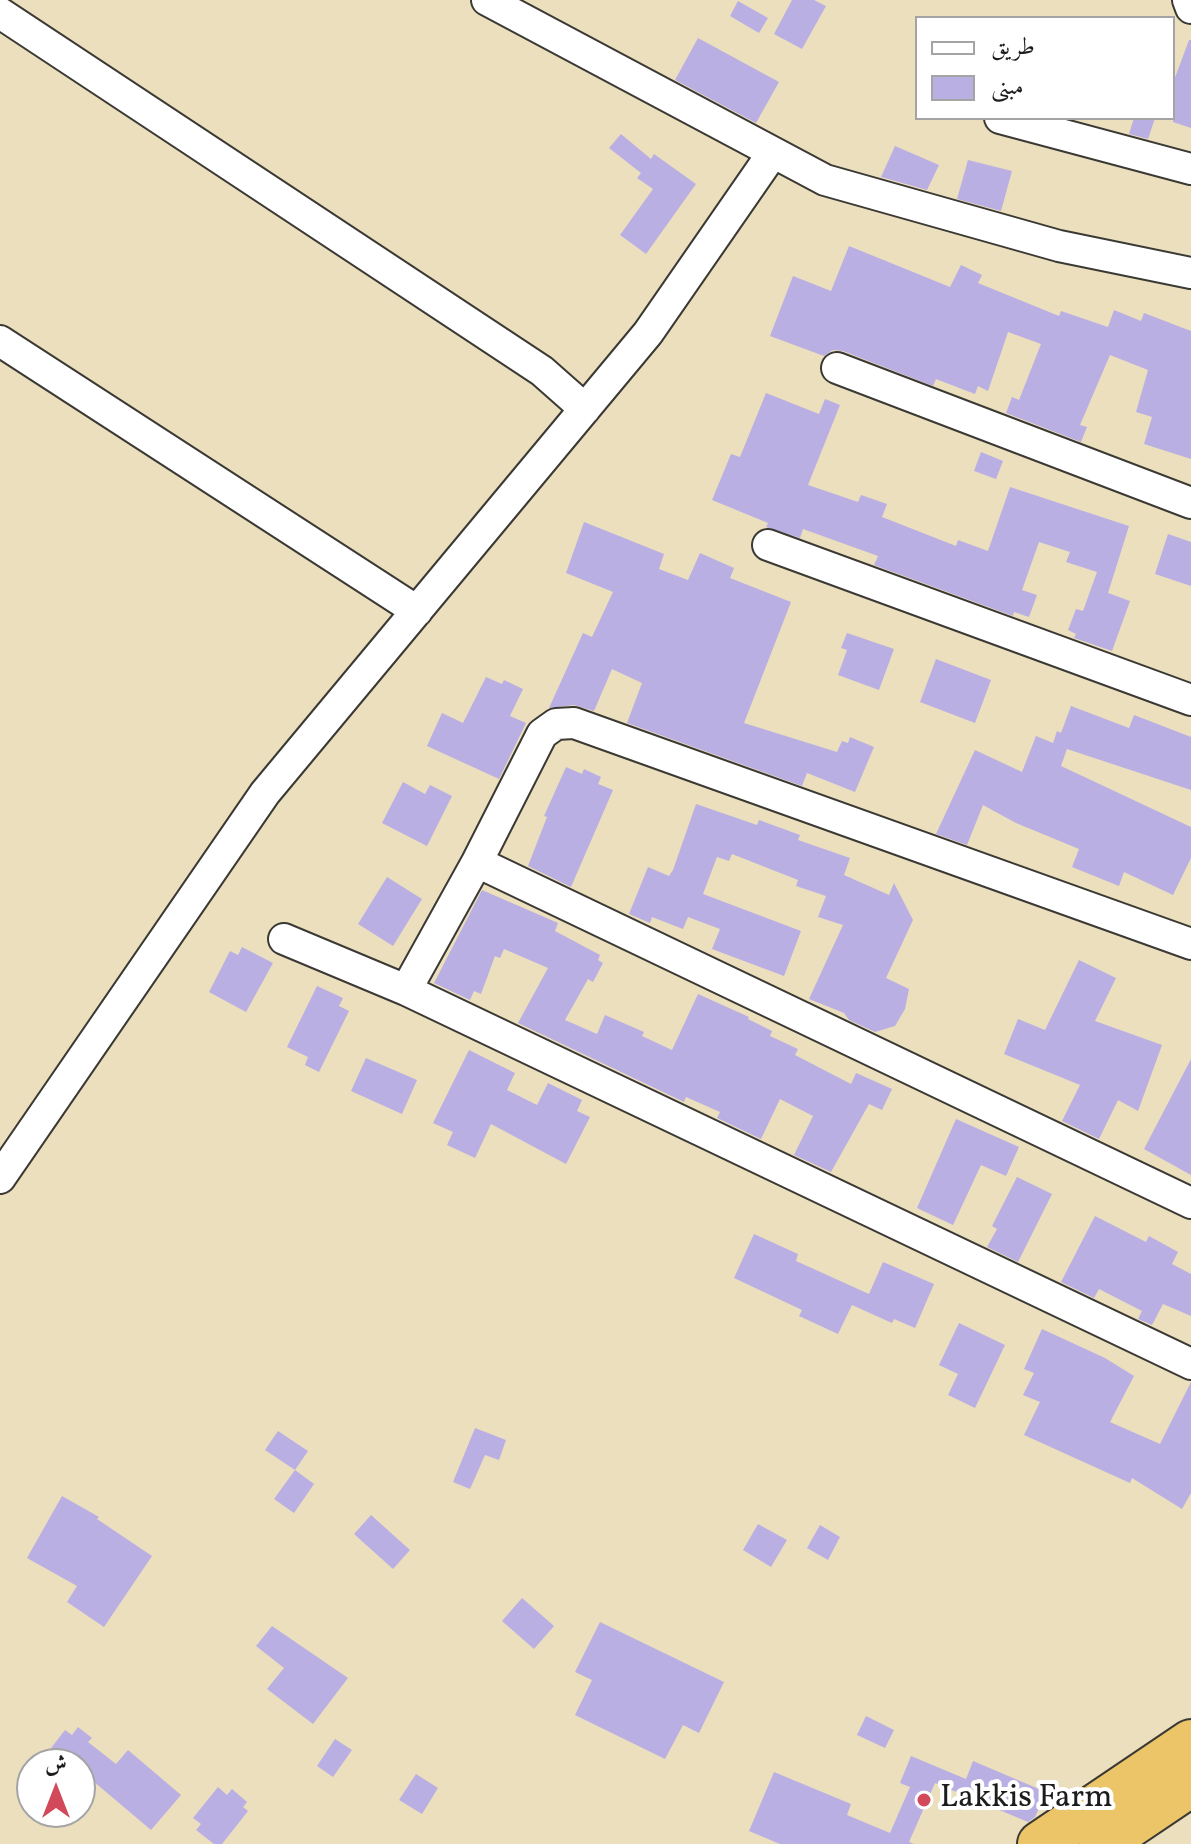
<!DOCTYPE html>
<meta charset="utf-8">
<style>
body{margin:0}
#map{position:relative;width:1191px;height:1844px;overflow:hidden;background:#ebdfbe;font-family:Vollkorn,Amiri,serif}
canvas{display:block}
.legend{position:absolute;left:915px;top:16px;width:260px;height:104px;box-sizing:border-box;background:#fff;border:2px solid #a4a4a4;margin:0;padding:10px 14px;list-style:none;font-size:24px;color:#1c1c1c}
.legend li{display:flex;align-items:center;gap:16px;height:40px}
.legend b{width:40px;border:2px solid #a4a4a4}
.north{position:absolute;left:16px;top:1748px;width:80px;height:80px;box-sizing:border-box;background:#fff;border:2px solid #a4a4a4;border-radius:50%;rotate:0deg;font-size:22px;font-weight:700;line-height:32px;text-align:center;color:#1c1c1c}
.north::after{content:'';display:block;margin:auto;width:28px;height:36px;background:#d1495b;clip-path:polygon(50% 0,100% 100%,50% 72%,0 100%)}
</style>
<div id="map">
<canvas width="1191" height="1844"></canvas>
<ul class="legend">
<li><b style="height:10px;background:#fff"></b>طريق</li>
<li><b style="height:22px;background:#baafe3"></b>مبنى</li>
</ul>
<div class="north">ش</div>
</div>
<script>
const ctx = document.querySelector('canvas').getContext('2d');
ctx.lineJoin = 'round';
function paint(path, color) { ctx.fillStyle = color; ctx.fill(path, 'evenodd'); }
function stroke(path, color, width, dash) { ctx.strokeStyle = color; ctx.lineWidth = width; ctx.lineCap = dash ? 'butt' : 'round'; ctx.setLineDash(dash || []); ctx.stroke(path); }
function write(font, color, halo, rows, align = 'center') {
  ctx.font = font + ' Vollkorn,serif'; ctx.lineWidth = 8; ctx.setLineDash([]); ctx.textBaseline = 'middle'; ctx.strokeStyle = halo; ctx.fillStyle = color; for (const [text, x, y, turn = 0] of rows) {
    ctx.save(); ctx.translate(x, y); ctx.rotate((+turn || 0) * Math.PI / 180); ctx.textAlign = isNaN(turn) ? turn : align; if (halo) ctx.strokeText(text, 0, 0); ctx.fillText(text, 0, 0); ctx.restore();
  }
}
const building = new Path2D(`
 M792 0H814L826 6 802 49 774 34Z
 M738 1 768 18 759 33 730 16Z
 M698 38 779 82 756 123 675 80Z
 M1189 40H1191V128L1173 122V83Z
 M1134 118H1155L1148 139 1129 134Z
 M621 134 651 159 654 154 696 184 646 254 620 235 653 189 637 178 641 173 609 148Z
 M895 146 939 165 927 190 881 177Z
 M968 160 1012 171 1001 211 957 199Z
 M849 246 950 287 961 265 982 275 978 283 1059 316 1061 311 1108 327 1114 310 1141 321 1144 313 1191 331V459L1144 444 1152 417 1136 412 1148 370 1110 355 1080 425 1087 427 1081 442 1006 413 1012 397 1019 400 1041 344 1008 332 988 391 978 386 975 394 936 379 933 386 843 351 833 350 824 356 770 336 793 276 831 291Z
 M766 393 819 414 825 399 840 405 808 485 858 502 861 495 887 504 882 517 956 546 958 540 988 551 1010 487 1129 526 1108 593 1130 601 1112 651 1074 638 1076 634 1068 630 1076 609 1083 611 1097 572 1066 562 1070 552 1039 542 1022 590 1037 595 1029 617 1014 612 1013 616 874 565 878 556 803 529 800 538 766 527 768 523 712 500 731 454 740 457Z
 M981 452 1003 461 996 479 974 471Z
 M584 522 664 554 659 569 688 580 700 553 734 568 730 578 791 602 744 723 837 752 842 741 848 743 850 737 874 747 855 792 807 773 802 786 627 723 642 683 612 669 594 711 574 705 549 708 583 633 592 637 613 592 566 573Z
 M1168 534 1191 542V586L1155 574Z
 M847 633 894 649 879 690 838 675 847 650 841 648Z
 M936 659 991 680 975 723 920 702Z
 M486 677 502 684 504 680 523 689 510 716 526 723 499 779 427 746 442 713 463 723Z
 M1071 706 1129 728 1134 715 1191 737V790L1067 749 1061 766 1191 827V858L1173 895 1124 872 1119 886 1072 867 1079 849 1016 823 983 805 967 845 936 834 975 750 1022 772 1036 736 1053 743 1057 731 1061 733Z
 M566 767 582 774 584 769 601 777 598 784 613 790 571 887 528 866 547 817 544 816Z
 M403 782 425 794 430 785 452 796 427 846 382 823Z
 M696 804 757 825 759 820 800 835 798 840 850 858 844 875 889 895 894 883 913 920 886 978 909 989 905 1009 895 1026 875 1032 849 1020 844 1013 809 999 843 925 818 917 826 896 796 886 798 880 732 854 729 861 717 857 703 894 801 931 784 976 712 949 720 929 688 917 683 929 652 917 650 923 629 914 648 867 669 876 673 870Z
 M387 877 422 899 393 946 358 924Z
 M482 890 558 923 555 931 600 955 598 960 603 963 593 982 588 979 565 1020 597 1034 605 1015 644 1032 642 1036 672 1050 698 994 749 1017 748 1019 772 1031 770 1036 798 1049 795 1055 851 1084 856 1073 892 1089 882 1110 869 1104 831 1172 794 1155 813 1116 780 1099 761 1139 717 1118 720 1112 686 1097 684 1102 518 1023 548 968 504 949 500 958 495 956 481 994 474 991 470 1000 434 983Z
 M242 947 273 963 246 1012 209 992 230 951 238 955Z
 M1079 960 1116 978 1095 1021 1162 1045 1138 1111 1118 1100 1099 1139 1062 1121 1080 1085 1004 1054 1018 1019 1045 1030Z
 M317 986 343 998 339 1006 349 1011 319 1072 305 1065 308 1057 287 1047Z
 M469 1050 515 1073 507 1090 537 1105 548 1083 582 1100 577 1111 590 1117 566 1164 491 1124 475 1158 447 1145 453 1132 433 1123Z
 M366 1058 417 1080 402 1114 351 1091Z
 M1191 1059V1175L1144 1149Z
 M956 1119 1019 1147 1006 1176 981 1165 953 1225 917 1208Z
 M1017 1177 1052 1194 1018 1262 987 1247 997 1229 992 1226Z
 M1095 1216 1146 1242 1149 1236 1178 1252 1172 1264 1191 1274V1316L1163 1304 1152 1325 1138 1319 1142 1311 1099 1289 1094 1298 1061 1282Z
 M754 1234 798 1254 796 1261 869 1294 883 1262 934 1284 915 1328 894 1319 892 1323 852 1305 838 1334 799 1316 802 1310 734 1278Z
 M959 1323 1005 1345 975 1408 948 1395 958 1374 939 1365Z
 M1042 1329 1105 1358 1134 1376 1110 1422 1160 1444 1191 1382V1493L1182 1509 1132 1478 1130 1483 1024 1435 1040 1402 1023 1395 1034 1373 1024 1369Z
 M475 1428 506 1440 499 1460 485 1455 470 1489 453 1482Z
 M278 1431 308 1451 295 1470 265 1450Z
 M295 1470 314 1484 294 1513 274 1499Z
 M62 1496 99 1517 97 1519 152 1556 104 1627 67 1602 77 1586 27 1558Z
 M371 1515 410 1550 393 1569 354 1534Z
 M758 1524 787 1540 771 1567 743 1550Z
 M820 1525 840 1537 828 1560 807 1548Z
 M522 1598 554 1626 534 1649 502 1621Z
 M600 1622 724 1682 699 1733 683 1725 665 1759 575 1715 592 1680 575 1672Z
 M272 1626 348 1678 313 1724 267 1689 284 1668 256 1646Z
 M866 1716 894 1730 885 1748 857 1735Z
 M78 1727 92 1738 88 1742 116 1764 128 1750 181 1795 151 1830 80 1770V1764H48L54 1757 48 1752 65 1730 72 1735Z
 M335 1739 352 1750 333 1777 317 1766Z
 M911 1756 966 1779 973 1761 1046 1792 1035 1817 1028 1822 935 1783 909 1842 914 1844H780L749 1831 774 1772 851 1804 847 1815 890 1833 910 1787 900 1783Z
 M416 1774 438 1788 422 1814 399 1800Z
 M218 1787 227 1795 232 1789 247 1802 243 1807 248 1811 222 1844H214L196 1830 201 1824 193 1818Z`);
const minor = new Path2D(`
 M487 0 825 180 1059 246 1191 273
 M1188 0 1191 8
 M0 13 542 371 585 409
 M1000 118 1191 169
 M0 341 417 611
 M837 368 1191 503
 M768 545 1191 700
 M477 862 1191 1203
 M284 939 406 990 1191 1364
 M406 990 477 862 542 734 556 724 574 723 1191 944
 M0 1178 265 793 648 333 772 154`);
const highway = new Path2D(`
 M1040 1844 1191 1742
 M1102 1844 1191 1784`);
const markers = [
 [924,1800,8,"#d1495b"]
];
const poiNames = [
 ["Lakkis Farm",940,1800]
];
paint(building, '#baafe3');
stroke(minor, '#3b3934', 34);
stroke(highway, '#3b3934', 48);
stroke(minor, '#fff', 30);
stroke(highway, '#edc569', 44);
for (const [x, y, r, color] of markers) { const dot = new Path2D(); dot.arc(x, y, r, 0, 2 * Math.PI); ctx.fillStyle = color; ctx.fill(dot); stroke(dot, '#fff', 3); }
write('32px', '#1c1c1c', '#fff', poiNames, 'left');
</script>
